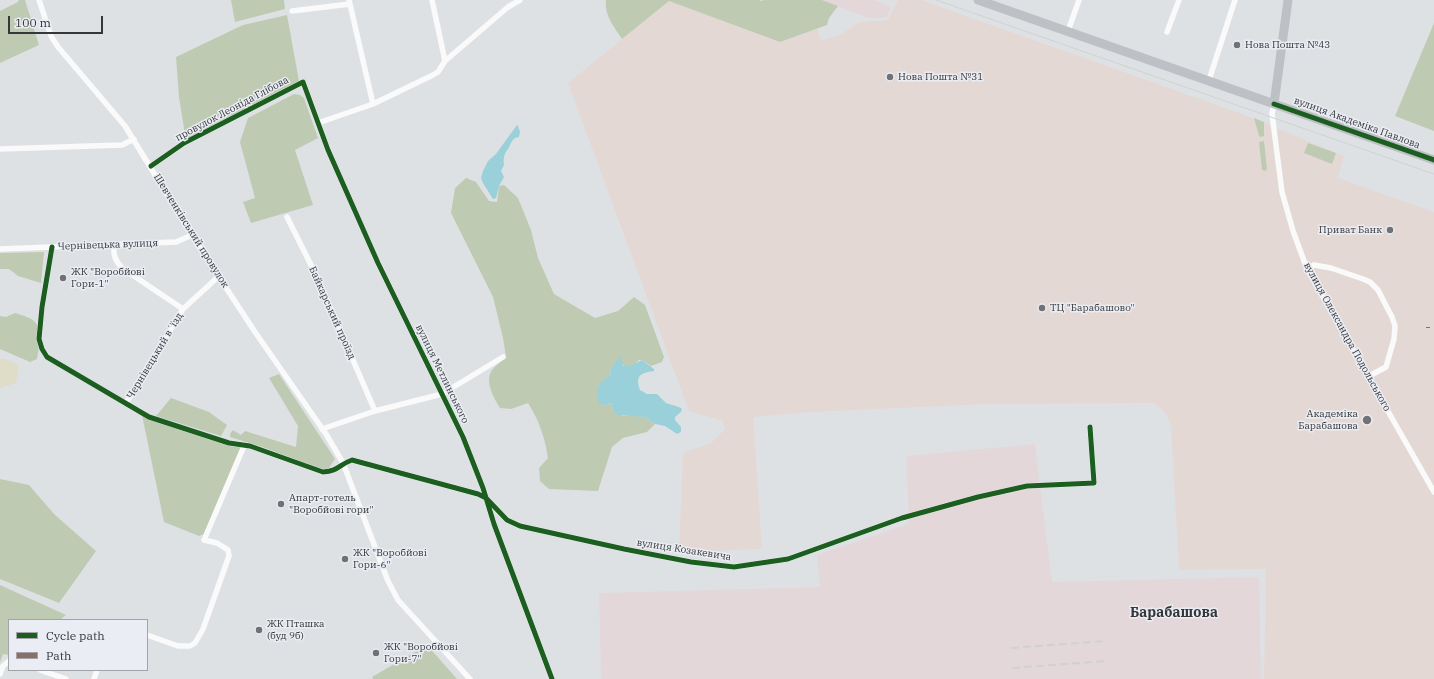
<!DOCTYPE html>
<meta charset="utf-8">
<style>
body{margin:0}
#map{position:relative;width:1434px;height:679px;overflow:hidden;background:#dee1e4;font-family:"IBM Plex Serif",serif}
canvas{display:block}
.legend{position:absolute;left:8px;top:619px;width:140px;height:52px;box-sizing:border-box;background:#eaedf4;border:1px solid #a2a4a9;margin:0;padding:5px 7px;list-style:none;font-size:12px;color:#363739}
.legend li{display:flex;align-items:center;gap:8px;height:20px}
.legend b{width:20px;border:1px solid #a2a4a9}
.scale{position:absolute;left:8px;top:16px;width:95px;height:18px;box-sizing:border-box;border:2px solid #363739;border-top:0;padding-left:5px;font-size:12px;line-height:14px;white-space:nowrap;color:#363739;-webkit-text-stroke:3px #eaedf4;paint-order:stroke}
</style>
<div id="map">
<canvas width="1434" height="679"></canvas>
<ul class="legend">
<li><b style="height:5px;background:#1b5e20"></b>Cycle path</li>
<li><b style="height:5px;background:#8d6e63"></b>Path</li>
</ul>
<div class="scale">100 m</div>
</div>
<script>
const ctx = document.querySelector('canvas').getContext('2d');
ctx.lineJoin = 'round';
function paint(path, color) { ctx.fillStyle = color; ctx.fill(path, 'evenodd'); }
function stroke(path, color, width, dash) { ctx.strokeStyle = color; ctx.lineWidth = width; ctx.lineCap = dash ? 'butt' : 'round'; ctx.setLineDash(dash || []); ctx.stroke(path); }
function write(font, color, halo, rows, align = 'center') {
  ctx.font = font + ' "IBM Plex Serif",serif'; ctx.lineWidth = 3; ctx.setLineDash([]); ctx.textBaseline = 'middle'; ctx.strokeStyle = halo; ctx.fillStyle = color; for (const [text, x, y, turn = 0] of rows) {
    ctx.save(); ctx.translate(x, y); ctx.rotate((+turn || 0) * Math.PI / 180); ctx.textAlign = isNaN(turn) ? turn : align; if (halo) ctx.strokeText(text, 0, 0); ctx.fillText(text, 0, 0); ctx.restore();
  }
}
const commercial = new Path2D(`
 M898 0H921L1245 115 1344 156 1338 178 1434 212V679H1264L1266 569 1179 570 1171 425 1168 418 1162 409 1154 403 988 404 810 412 753 417 762 549 679 552 683 453 711 443 725 429 723 421 689 411 568 83 669 1 780 42 817 28 821 40 842 34 859 22 888 20Z`);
const industrial = new Path2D(`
 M822 0H874L891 7 886 18H868Z
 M1035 444 1052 582 1259 577 1261 679H601L599 593 820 587 817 555 909 524 906 456Z`);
const green = new Path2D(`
 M19 0H25L39 45 0 63V11L18 2Z
 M231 0H284L285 9 235 22Z
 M606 0H759L761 1 764 0H822L838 6 829 18 827 25 780 42 669 1 622 39C614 27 604 15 606 0Z
 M287 15 299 81 186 141 179 97 176 57 243 25Z
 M1434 23V131L1395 116Z
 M294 94 300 95 304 98 318 138 295 150 313 205 251 223 243 202 255 198 240 142 248 118Z
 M1254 118 1264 122V136L1260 137 1259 136Z
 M1264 141 1267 169 1265 171 1262 170 1259 142Z
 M1308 143 1336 153 1332 164 1304 153Z
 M466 178 476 182 489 201 497 202 499 186 504 185 518 198 531 230 538 258 554 294 595 318 618 311 634 297 645 305 664 357 662 362 651 366 642 360H639L635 364 626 367 622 364 621 357 611 367 610 375 600 384 597 393 605 405 611 403 614 412 624 416 632 415 645 417 655 424 647 432 623 438 612 447 598 491 549 489 540 481 539 468 548 458C545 438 539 420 528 403L511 409 500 408C494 398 484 381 492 370 496 365 502 361 506 357L503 338 493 297 451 213 455 188Z
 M44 252 41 283 18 276 9 269H0V253Z
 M15 313C21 315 29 317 34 321 43 329 39 348 37 359L30 362 0 349V316L6 317Z
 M279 374 335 459C328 468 331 471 318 468L265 448 230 437V434L233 430 241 435 245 431 296 447 298 426 269 378Z
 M171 398 209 412 227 425 221 436 156 416Z
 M142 415 149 420 229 446 241 447 204 534 199 536 164 522Z
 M0 479 29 485 54 514 96 551 59 603 0 579Z
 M0 585 66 615 60 620H9V655L3 654 0 662Z
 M427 645 457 679H373L372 677Z`);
const sand = new Path2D(`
 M0 359H5L19 365 16 383 0 388Z`);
const water = new Path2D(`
 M517 125 518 126 520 132 519 137C511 138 512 143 508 149 506 152 504 154 504 158 503 161 504 163 504 165L501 171 504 177 499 186 496 198 493 199 483 183 481 178 483 171 488 161 496 154Z
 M621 356 623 366 632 365 642 360 654 369V371C640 373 635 376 640 390L647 394H657L666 403 679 407 682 409 681 412 675 417V420L681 427V432L677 434 665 426 655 424 645 417 618 415 614 412 611 403 605 405 600 404C596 398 596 390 600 384 602 380 607 378 610 375L611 367Z`);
const minor = new Path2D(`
 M39 0 51 36 58 47 125 126 198 245 255 332 326 434 343 463 388 581 398 600 470 679
 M349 0 373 104
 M432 0 445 61
 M292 11 350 4
 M1068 31 1079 0
 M1167 32 1179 0
 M1209 80 1235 0
 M1274 104 1272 114 1282 192 1293 231 1307 269 1434 492
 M318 123 373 104 433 75 438 72 445 61 508 7 520 0
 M0 149 122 145 134 139
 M151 166 184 143 303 82 328 150 378 263 463 437 483 488 494 524 552 679
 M287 217 318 279 375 411
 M114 245C113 255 115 260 122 268L183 309
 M52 247 42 307 39 339 42 349 47 357 149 417 229 443 250 446 323 472C339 471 338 465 352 460L478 494 486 498 507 520 520 526 624 549 691 562 734 567 788 559 902 518 978 497 1027 486 1094 483 1090 427
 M0 249 176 242 192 235
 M1307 269 1314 265 1331 268 1363 279 1370 282 1378 290 1392 317 1395 326 1394 339 1386 367 1369 376
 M126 403 183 309 219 276
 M322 429 375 411 442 394 503 357
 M147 635 178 646H190L195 643 203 629 229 556 228 550 217 543 204 540 244 446
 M40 670 66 679
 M0 674 3 666 9 661
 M94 679 97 670`);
const primary = new Path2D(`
 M978 0 1434 160
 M1274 104 1288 0`);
const tram = new Path2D(`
 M936 0 1434 174`);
const rail = new Path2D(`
 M1011 648 1105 641
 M1012 668 1106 661`);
const quiet = new Path2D(`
 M1428 327V328`);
const cycleway = new Path2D(`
 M1274 104 1434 160
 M151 166 184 143 303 82 328 150 378 263 463 437 483 488 494 524 552 679
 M52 247 42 307 39 339 42 349 47 357 149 417 229 443 250 446 323 472C339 471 338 465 352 460L478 494 486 498 507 520 520 526 624 549 691 562 734 567 788 559 902 518 978 497 1027 486 1094 483 1090 427`);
const markers = [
 [1237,45,4,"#717275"],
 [890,77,4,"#717275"],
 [1390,230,4,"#717275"],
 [63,278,4,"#717275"],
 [1042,308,4,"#717275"],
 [1367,420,5,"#717275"],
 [281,504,4,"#717275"],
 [345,559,4,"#717275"],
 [259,630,4,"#717275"],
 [376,653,4,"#717275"]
];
const poiNames = [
 ["Нова Пошта №43",1245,45],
 ["Нова Пошта №31",898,77],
 ["Приват Банк",1382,230,"right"],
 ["ЖК \"Воробйові",71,272],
 ["Гори-1\"",71,284],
 ["ТЦ \"Барабашово\"",1050,308],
 ["Академіка",1358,414,"right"],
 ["Барабашова",1358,426,"right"],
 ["Апарт-готель",289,498],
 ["\"Воробйові гори\"",289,510],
 ["ЖК \"Воробйові",353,553],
 ["Гори-6\"",353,565],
 ["ЖК Пташка",267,624],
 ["(буд 9б)",267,636],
 ["ЖК \"Воробйові",384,647],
 ["Гори-7\"",384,659]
];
const streetNames = [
 ["провулок Леоніда Глібова",232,109,-28],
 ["вулиця Академіка Павлова",1357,123,20],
 ["Шевченківський провулок",191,231,58],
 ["Чернівецька вулиця",108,245,-2],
 ["Байкарський проїзд",332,313,66],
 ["вулиця Олександра Подольського",1347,337,61],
 ["Чернівецький вʼїзд",155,356,-59],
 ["вулиця Метлинського",442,374,64],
 ["вулиця Козакевича",684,550,9]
];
const districtNames = [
 ["Барабашова",1174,613]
];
paint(commercial, '#e4d8d4');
paint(industrial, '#e4d7da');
paint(green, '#bfcab3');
paint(sand, '#dfdcc8');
paint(water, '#9ad0d9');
stroke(minor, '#fafafb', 5.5);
stroke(primary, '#bdc1c5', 9);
stroke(tram, '#d0d1d1', 1);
stroke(rail, '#d0d1d1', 2, [8, 4]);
stroke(quiet, '#8d6e63', 4, [8, 4]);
stroke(cycleway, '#1b5e20', 5);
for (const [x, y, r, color] of markers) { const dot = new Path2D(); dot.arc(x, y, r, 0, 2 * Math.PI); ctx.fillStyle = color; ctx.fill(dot); stroke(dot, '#eaedf4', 1.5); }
write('10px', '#363739', '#eaedf4', poiNames, 'left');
write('10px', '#363739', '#eaedf4', streetNames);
write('bold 14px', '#363739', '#eaedf4', districtNames);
</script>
